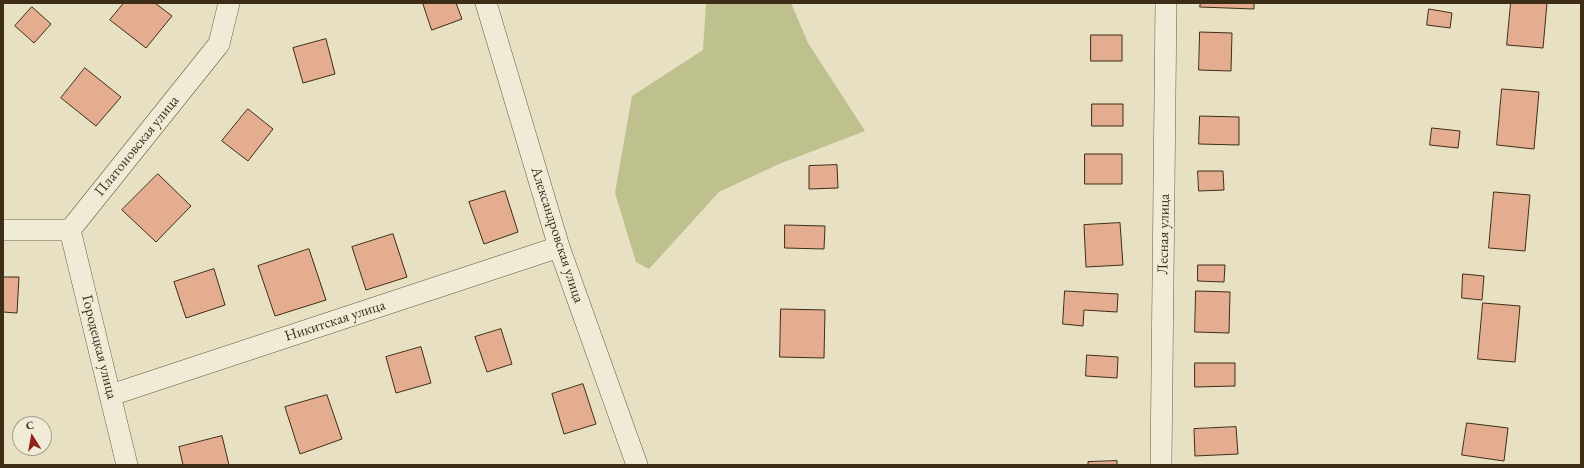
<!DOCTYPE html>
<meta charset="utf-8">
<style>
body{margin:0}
#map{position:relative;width:1584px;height:468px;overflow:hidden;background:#e8e0c2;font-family:"EB Garamond",serif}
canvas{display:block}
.frame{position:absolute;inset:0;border:4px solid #3d2d17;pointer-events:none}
.north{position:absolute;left:12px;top:416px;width:40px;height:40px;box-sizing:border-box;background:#f0ebd7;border:1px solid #a89f8a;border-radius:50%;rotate:349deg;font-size:11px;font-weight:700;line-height:16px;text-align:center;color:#3d2d17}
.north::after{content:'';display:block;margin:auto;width:14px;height:18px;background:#8f2418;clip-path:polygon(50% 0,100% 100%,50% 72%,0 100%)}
</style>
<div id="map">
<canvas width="1584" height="468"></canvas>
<div class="frame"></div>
<div class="north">С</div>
</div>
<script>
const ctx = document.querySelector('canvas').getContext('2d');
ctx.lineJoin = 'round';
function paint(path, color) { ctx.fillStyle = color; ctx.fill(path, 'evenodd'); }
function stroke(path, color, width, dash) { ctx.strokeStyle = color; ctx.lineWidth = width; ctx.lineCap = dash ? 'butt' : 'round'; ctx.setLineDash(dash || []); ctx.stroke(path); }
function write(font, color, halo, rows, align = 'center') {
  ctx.font = font + ' "EB Garamond",serif'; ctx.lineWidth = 4; ctx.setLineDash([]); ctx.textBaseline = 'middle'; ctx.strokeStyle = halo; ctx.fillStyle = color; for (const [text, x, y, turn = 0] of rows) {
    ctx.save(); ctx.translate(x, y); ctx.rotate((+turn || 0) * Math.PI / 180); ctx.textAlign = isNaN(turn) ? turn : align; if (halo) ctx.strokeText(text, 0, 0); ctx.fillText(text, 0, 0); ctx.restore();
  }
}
const green = new Path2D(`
 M706 3H791L808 43 865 131 779 164 719 192 649 269 636 262 615 193 632 96 703 50Z`);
const building = new Path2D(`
 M124 3H155L172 16 146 48 110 20Z
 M423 3H456L462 19 432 30Z
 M1201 3H1254V9L1200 7Z
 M1511 3H1547L1543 48 1507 45Z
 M32 7 51 24 34 43 15 26Z
 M1429 9 1452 13 1450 28 1427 25Z
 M1200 32 1232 33 1231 71 1199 70Z
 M1091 35H1122V61H1091Z
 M326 39 335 74 303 83 293 48Z
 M85 68 121 97 96 126 61 98Z
 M1502 89 1539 92 1534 149 1497 145Z
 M1092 104H1123V126H1092Z
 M248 109 273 129 248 161 222 141Z
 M1200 116 1239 117V145L1199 144Z
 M1432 128 1460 131 1458 148 1430 145Z
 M1085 154H1122V184H1085Z
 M837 165 838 188 809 189V166Z
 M1198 171H1223L1224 190 1199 191Z
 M158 174 191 206 156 242 122 210Z
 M505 191 518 232 484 244 469 202Z
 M1494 192 1530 195 1525 251 1489 248Z
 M1120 223 1123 265 1086 267 1084 225Z
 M785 225 825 226 824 249 785 248Z
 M393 234 407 277 366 290 352 247Z
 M309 249 326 300 275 316 258 266Z
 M1198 265H1225L1224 282 1198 281Z
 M214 269 225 305 186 318 174 282Z
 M1463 274 1484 276 1482 300 1462 298Z
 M3 277H19L17 313 3 312Z
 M1065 291 1118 294 1117 312 1084 310 1083 326 1063 324Z
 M1196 291 1230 292 1229 333 1195 332Z
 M1483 303 1520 306 1515 362 1478 359Z
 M781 309 825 310 824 358 780 357Z
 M501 329 512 364 487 372 475 337Z
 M421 347 431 383 396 393 386 357Z
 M1087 355 1118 357 1117 378 1086 376Z
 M1195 363H1235V386L1195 387Z
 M583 384 596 424 564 434 552 394Z
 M327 395 342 439 300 454 285 407Z
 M1467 423 1508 428 1504 461 1462 455Z
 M1236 427 1238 454 1195 456 1194 429Z
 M222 436 229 465H183L179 447Z
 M1117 461V465H1088V462Z`);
const minor = new Path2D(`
 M486 3 559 247 637 465
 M3 230H70
 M70 230 219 44 229 3
 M70 230 127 465
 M111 395 559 247
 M1161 465 1166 3`);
const streetNames = [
 ["Платоновская улица",137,146,-51],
 ["Лесная улица",1164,234,-89],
 ["Александровская улица",557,235,72],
 ["Никитская улица",335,321,-18],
 ["Городецкая улица",99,347,76]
];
paint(green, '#bec08e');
paint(building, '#e5ad8f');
stroke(building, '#3d2d17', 1);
stroke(minor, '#685a42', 22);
stroke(minor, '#f0ebd7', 21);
write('15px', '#3d2d17', '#f0ebd7', streetNames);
</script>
